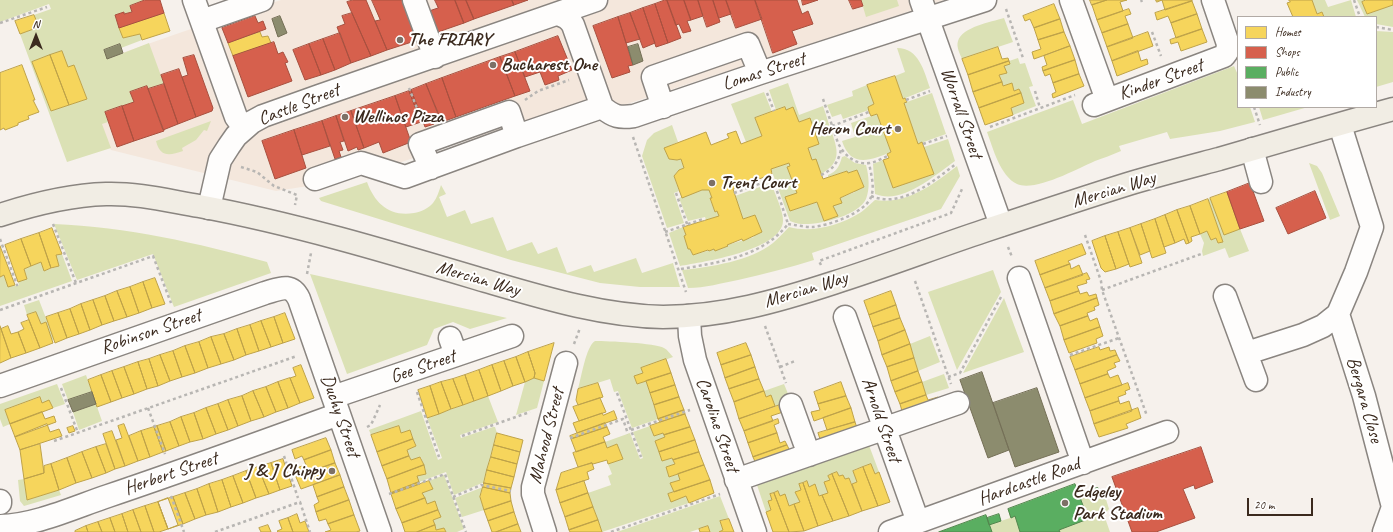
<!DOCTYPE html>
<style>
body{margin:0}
#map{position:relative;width:1393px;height:532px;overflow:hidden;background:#f6f1ec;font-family:Caveat,sans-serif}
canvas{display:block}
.legend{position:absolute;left:1237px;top:16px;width:140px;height:92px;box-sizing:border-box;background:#fff;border:1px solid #b1aaa5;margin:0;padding:5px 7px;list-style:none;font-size:12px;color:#3b2a1e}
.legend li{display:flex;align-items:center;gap:8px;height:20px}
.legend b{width:20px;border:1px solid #b1aaa5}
.north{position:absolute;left:16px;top:16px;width:40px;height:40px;-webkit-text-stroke:3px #fff;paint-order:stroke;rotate:0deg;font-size:11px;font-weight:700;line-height:16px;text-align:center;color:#3b2a1e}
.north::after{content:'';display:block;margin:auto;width:14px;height:18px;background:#3b2a1e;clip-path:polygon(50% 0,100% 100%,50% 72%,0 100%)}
.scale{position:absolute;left:1247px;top:498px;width:66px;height:18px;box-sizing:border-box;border:2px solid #3b2a1e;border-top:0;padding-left:5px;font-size:12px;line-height:14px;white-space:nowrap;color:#3b2a1e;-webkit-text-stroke:3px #fff;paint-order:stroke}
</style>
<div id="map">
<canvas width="1393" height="532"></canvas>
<ul class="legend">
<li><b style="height:11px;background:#f6d55c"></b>Homes</li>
<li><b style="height:11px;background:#d6604d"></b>Shops</li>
<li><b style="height:11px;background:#5aae61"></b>Public</li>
<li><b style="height:11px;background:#8c8c6e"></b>Industry</li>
</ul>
<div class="north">N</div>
<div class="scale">20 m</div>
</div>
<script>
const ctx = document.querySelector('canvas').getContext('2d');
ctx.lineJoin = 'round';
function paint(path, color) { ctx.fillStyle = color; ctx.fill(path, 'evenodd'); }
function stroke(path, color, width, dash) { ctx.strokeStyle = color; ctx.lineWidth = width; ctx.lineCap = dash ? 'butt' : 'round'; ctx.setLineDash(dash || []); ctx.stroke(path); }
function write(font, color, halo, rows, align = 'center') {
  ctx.font = font + ' Caveat,sans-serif'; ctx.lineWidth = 4; ctx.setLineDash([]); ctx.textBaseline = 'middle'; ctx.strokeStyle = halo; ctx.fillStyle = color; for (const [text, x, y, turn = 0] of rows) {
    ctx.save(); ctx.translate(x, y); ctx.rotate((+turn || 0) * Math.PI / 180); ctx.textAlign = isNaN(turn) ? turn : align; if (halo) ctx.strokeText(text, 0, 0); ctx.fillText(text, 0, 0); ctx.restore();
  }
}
const built = new Path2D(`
 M281 0H944L627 104 568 107 347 180 276 191 111 150 79 68 185 31Z`);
const green = new Path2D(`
 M0 0H145L130 6 132 12 124 14V12L115 15 123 38 140 34 142 40 121 48 120 44 104 50 108 59 149 43 164 84 148 89 147 86 130 92 134 102 105 112 108 122 102 124 111 148 67 162 20 34 39 27 34 15 51 9 49 4 0 22ZM32 62 68 67 74 65 87 99 51 111Z
 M861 0H897L899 6 866 17Z
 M1312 0H1325L1328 7 1351 0 1356 17H1324L1322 12 1317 14Z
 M1357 0H1366L1362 2 1367 14 1393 5V27L1376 24V17H1365Z
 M1004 18 1013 42 962 59C960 54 956 47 958 41 962 27 991 22 1004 18Z
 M1376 31 1393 32V82L1376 87Z
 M897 48C919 48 924 71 930 88L903 99 895 76 905 72Z
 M1018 58 1020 64 1025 63 1033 86 1029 87 1036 106 1013 115 1011 108 1024 103 1019 89 1014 91 1012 83 1003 86 999 75 1006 73 1004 66 1010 64 1009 61Z
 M1234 66 1238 75V107H1250L1255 122 1220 131 1170 139 1167 132 1119 146 1121 151C1112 155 1103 158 1095 161 1077 169 1035 192 1017 184 1000 176 993 148 987 132L1073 100 1082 124Z
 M788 83 799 115 823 106C826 114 828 122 831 130 838 150 842 162 821 174L812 160 808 148 810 118 799 122 786 110 785 107 776 110 769 90Z
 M867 85 874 104 868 107 869 110 843 119 841 114 832 117 827 105 853 96 852 91Z
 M764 92 772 112 755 118 762 136 746 142 731 104Z
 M932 93 946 134 918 144 904 103Z
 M1259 107H1308L1263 120Z
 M877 114 891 152C871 160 851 169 842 141L855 137 851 123Z
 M211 121 207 131 204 130 196 140 182 148 183 151C169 156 160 157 156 141Z
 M672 125 678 142 665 148 669 159 677 160 681 159 684 168 679 170 674 176 679 191 674 193 684 223 667 228 642 156 647 140 654 133Z
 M948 139 955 161C934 176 902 205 875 194L873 164 883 160 893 188 933 174 924 147Z
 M845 156 855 163 866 165C869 176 870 189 866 199 858 216 819 225 802 224 798 224 793 222 790 221L771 169 789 163 790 166 787 167 797 193 790 211 817 202 824 221 837 216 833 206 840 198 855 192 854 191 864 187 857 170 848 173 847 171 828 177V175C837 171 839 167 842 157Z
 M1309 163 1317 166 1322 173 1340 216 1330 220Z
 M957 166 960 176 941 209 812 253 814 260C788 268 764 274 738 280 722 283 705 288 688 288L682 270C711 267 750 261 773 243 779 238 784 232 789 227 811 233 838 226 858 214 864 211 869 205 875 200 906 205 933 185 957 166Z
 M367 182C375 204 390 217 414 213 421 212 429 208 433 203 437 198 439 191 441 185L446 194 439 197 447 217 465 210 471 224 493 217 507 251 532 242 538 254 557 247 567 273 591 265 594 272 636 258 642 273 673 263 680 287H640L600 283 511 260 321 201 319 198Z
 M771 183C774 191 784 213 783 221 782 250 703 262 680 266L669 233 683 227 686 235 684 236 688 249H690L693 255 714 249 715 251 728 246 727 245 754 237 753 235 761 232 755 215 743 219 735 196Z
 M702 190H709L712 198 710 199 715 212 717 211 719 216 706 220 705 217 688 221 679 198Z
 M1210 198 1224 234 1240 229 1249 251 1229 258 1225 248 1203 256 1202 251 1204 243 1200 234 1207 231 1211 240 1216 238 1218 243 1223 242 1208 199Z
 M54 224C127 227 197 243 267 262L271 273 174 307 153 254 77 280Z
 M62 254 72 281 0 306V277L4 275 8 287 15 285 16 286 19 285 18 282 27 278 24 269 41 262 44 271 59 266 56 255Z
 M993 270 1001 292 957 370 928 292Z
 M310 274 507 318 470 329 453 322 434 329 427 345 347 374Z
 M1004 298 1024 352 963 373Z
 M39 300 54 339 52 340 46 322 41 324 36 312 27 315 24 305Z
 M930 336 940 362 918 371 910 344Z
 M595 341C608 341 655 343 664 348 668 350 670 354 673 357L642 368 643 373 634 376 637 384 646 381 658 419 632 428 618 391 614 392 610 379 578 389C581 379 586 346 595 341Z
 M944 374 949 388 926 395 922 382Z
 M86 375 92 392 68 400 62 384Z
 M534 378 544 381 537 408 516 415 525 382Z
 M57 384 65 404 53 408 49 401 42 403 40 397 5 410 10 424 3 427 0 419V404Z
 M784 384 791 401 775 406 771 395 766 397 764 391Z
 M488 396 498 422 460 435 461 438 493 427H495L497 433 484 483H482L454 495 446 472 419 482 417 476 426 473 421 457 411 460 407 450 416 446 410 430 401 433 399 426 371 435 369 430 421 411 438 460 442 458 427 418Z
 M96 404 102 421 79 430 73 412Z
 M650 426 654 436 663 433 665 437 655 441 662 461 672 458 675 464 666 467 669 477 678 474 680 480 670 483 674 492 668 494 671 501 686 496 689 503 602 532 588 493 611 485 608 476 612 474 608 464 623 459 617 444 607 448 605 442 630 433 640 459 643 458 633 432Z
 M867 440 879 472 875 474 871 464 853 470 857 482 852 484 849 478 845 479 843 475 839 476 837 472 828 476 830 480 824 482 828 493 819 496 815 485 809 487 807 481 799 484 801 490 795 492 800 502 789 506 785 495 780 496 778 492 770 494 772 500 768 501 771 510 766 512 755 479Z
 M444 475 464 529 457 532H446L444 528 436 530 433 520 441 517 435 502 427 504 422 493 433 489 429 481Z
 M24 479 27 500 59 490 61 495 24 506 20 501 18 480Z
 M1075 484 1080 497 1091 495 1090 489 1098 488 1100 494 1104 493 1109 509 1104 515 1110 532H939L986 515 987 518 999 514 1001 521 1010 518 1008 509Z
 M483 487 480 497 484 510 462 517 455 498Z
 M720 496 729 519 720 521 723 530 719 532H710L708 526 690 532H617Z`);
const homes = new Path2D(`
 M1090 0H1107L1092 5Z
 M1107 0H1127L1120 2 1123 11 1097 20 1092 5Z
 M1156 0H1192V1L1165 10 1162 0 1157 2Z
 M1289 0H1312L1317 14 1322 12 1324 17H1293L1287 3 1290 2Z
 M1366 0H1393V5L1367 14 1362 2Z
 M1192 1 1197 14 1171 23 1168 16 1157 20 1155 13Z
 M1054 4 1060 19 1034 28 1030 19 1025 21 1023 16Z
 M1129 9 1131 14 1125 16 1128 24 1102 33 1097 20Z
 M164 13 170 31 142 40 140 34 123 38 119 28Z
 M1197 14 1202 29 1176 38 1171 23Z
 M34 15 39 27 20 34 15 21Z
 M1060 19 1064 32 1038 40 1034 28Z
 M1128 24 1133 38 1107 47 1102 33Z
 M1202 29 1207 42 1181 51 1178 42 1171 44 1170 40Z
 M260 32 262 37 268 36 271 43 233 56 228 43Z
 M1064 32 1070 46 1034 59 1032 52 1041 49 1038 40Z
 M1148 32 1153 46 1112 61 1107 47Z
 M1070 46 1075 60 1043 71 1042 67 1047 65 1044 56Z
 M998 47 1002 59 1008 58 1009 61 968 75 962 59Z
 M62 51 68 67 74 65 87 99 69 105 50 55Z
 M1138 51 1141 61 1147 59 1148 64 1117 76 1112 61Z
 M50 55 69 105 51 111 32 62Z
 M1075 60 1079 74 1053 83 1050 74 1045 76 1043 71Z
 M1009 61 1010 64 1004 66 1007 73 999 75 1002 82 973 92 968 75Z
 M22 65 35 100H33L39 112 28 116 29 119 18 123V125L5 130 4 128 0 130V73Z
 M1079 74 1084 86 1053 98 1052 94 1056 92 1053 83Z
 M895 76 903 99 905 98 907 102 904 103 918 144 922 142 934 174 893 188 883 160 889 158 887 154 891 152 877 114 871 116 869 112 868 107 874 104 867 85Z
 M1002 82 1003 86 1012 83 1014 91 1019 89 1021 93 979 108 973 92Z
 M1021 93 1024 103 1011 108 1013 115 985 125 979 108Z
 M785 107 786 110 793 107 799 122 810 118 819 144 808 148 812 160 816 159 823 179 847 171 848 173 857 170 864 187 840 198 842 203 833 206 838 216 824 221 817 202 790 211 785 197 797 193 787 167 790 166 789 163 771 169 772 174 733 189 743 219 755 215 762 232 743 241 742 239 727 245 728 246 715 251 714 249 709 251 708 250 693 255 690 249H688L684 236 686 235 683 227 719 216 717 211 715 212 710 198H712L709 190H702L682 198 674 176 679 170 684 168 681 159 677 160 669 159 664 148 706 132 711 145 729 138 727 134 736 131 741 144 762 136 755 118Z
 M1227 192 1240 229 1224 235 1210 198Z
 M1208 199 1223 242 1218 243 1216 238 1211 240 1207 231 1200 234 1190 206Z
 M1190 206 1200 234 1191 237 1192 241 1189 243 1177 210Z
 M1177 210 1189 243 1186 244 1184 239 1175 243 1165 215Z
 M1165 215 1175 243 1164 247 1155 219Z
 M1155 219 1166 253 1152 258 1141 224Z
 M1141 224 1150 251 1140 255 1130 228Z
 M52 228 62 254 56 255 59 266 51 268 39 233Z
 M1130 228 1142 263 1130 267 1118 232Z
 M1118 232 1129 264 1116 269 1105 236Z
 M39 233 51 268 44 271 41 262 31 266 21 239Z
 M1105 236 1116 269 1105 272 1101 268 1092 241Z
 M21 239 31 266 24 269 27 279 18 282 5 245Z
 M1082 244 1086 254 1068 261 1070 264 1040 275 1035 261Z
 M0 246 15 285 8 287 4 275 0 277Z
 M1070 264 1071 269 1079 265 1083 275 1045 288 1040 275Z
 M1087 273 1090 279 1086 280 1087 283 1077 286 1079 291 1050 301 1045 288Z
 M155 278 165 304 152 308 143 282Z
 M143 282 152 308 139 313 130 287Z
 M130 287 139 313 127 317 117 291Z
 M117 291 127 317 114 321 105 296Z
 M891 291 896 305 869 315 864 301Z
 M1079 291 1080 294 1087 292 1089 296 1096 294 1097 298 1054 314 1050 301Z
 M105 296 114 321 102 325 93 300Z
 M1097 298 1099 305 1094 307 1095 310 1087 313 1088 316 1060 326 1054 314Z
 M93 300 102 325 90 330 81 304Z
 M81 304 90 330 79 334 70 309Z
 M896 305 900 318 873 327 869 315Z
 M70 309 79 334 67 338 58 313Z
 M36 312 41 324 46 322 53 343 40 348 27 315Z
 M58 313 67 338 55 343 46 317Z
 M285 313 295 339 283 343 274 317Z
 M1088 316 1090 321 1097 318 1100 327 1064 340 1060 326Z
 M274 317 283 343 271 347 261 321Z
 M900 318 905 330 878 341 873 327Z
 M29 320 40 348 26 353 18 332 24 329 21 323Z
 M261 321 271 347 259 351 250 325Z
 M250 325 259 351 246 355 237 329Z
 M0 326 11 358 0 363Z
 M8 326 11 334 18 332 26 353 11 358 1 329Z
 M1100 327 1103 336 1096 339 1097 343 1069 353 1064 340Z
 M237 329 246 355 234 360 224 334Z
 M905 330 910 344 882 355 878 341Z
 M224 334 234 360 221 364 211 337Z
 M211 337 221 364 208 368 199 342Z
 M199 342 208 368 195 373 185 346Z
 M554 343 544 381 534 378 535 373 528 352Z
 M746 343 751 355 721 365 717 353Z
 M910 344 914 358 887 367 882 355Z
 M185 346 195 373 182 377 173 351Z
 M1099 347 1100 350 1109 347 1110 351 1115 350 1117 355 1075 370 1070 357Z
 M173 351 182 377 170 381 160 355Z
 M528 352 535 373 534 378 525 382 516 357Z
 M160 355 170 381 158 386 149 359Z
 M751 355 755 367 725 378 721 365Z
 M1117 355 1120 361 1114 363 1116 367 1107 371 1108 374 1080 384 1075 370Z
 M516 357 525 382 513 386 504 361Z
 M914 358 918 371 891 381 887 367Z
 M149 359 158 386 147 389 138 362Z
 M666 359 671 373 637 384 634 376 643 373 641 368Z
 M504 361 513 386 501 391 492 365Z
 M138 362 147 389 134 394 124 367Z
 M301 365 314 398 300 403 290 378 296 376 293 368Z
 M492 365 501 391 488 396 479 370Z
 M124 367 134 394 122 398 112 371Z
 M755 367 759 379 729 389 725 378Z
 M479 370 488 396 474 401 465 375Z
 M112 371 122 398 111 402 101 375Z
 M918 371 922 382 895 392 891 381Z
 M671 373 675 385 650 393 646 381Z
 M1108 374 1110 378 1118 375 1122 385 1085 398 1080 384Z
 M101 375 111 402 97 407 88 380Z
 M465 375 474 401 463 405 453 379Z
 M290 378 300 403 288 408 278 382Z
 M453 379 463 405 451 409 441 382Z
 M759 379 764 391 734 402 729 389Z
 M278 382 288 408 276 412 266 387Z
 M441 382 451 409 439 414 430 386Z
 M841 382 846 396 818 404 814 392Z
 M922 382 926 395 900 404 895 392Z
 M598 383 603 397 578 405 576 400 578 389Z
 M1128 383 1130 389 1125 391 1126 394 1118 397 1119 401 1090 411 1085 398Z
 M675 385 679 397 654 405 650 393Z
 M430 386 439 414 427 418 418 390Z
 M266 387 276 412 264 417 253 391Z
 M253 391 264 417 251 421 242 396Z
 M764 391 766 397 771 395 775 406 739 419 734 402Z
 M926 395 928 400 938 397 941 405 904 418 900 404Z
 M242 396 251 421 238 426 228 400Z
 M846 396 851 408 814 421 811 412 820 410 818 404Z
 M40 397 42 403 49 400 53 408 10 424 5 410Z
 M679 397 684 410 658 419 654 405Z
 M600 398 606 412 579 421 573 407Z
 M228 400 238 426 228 430 218 404Z
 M1119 401 1120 404 1129 401 1132 411 1094 424 1090 411Z
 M218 404 228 430 216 434 206 408Z
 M780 405 783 412 771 416 773 421 744 431 739 419Z
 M206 408 216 434 203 439 194 413Z
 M851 408 855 422 827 430 823 418Z
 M1138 408 1141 418 1126 424 1128 428 1099 437 1094 424Z
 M684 410 685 414 660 422 658 419Z
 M614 411 617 419 577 433 573 423 602 413 603 415Z
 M42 412 45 419 54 416 56 422 15 437 10 424Z
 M194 413 203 439 190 442 181 417Z
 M685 414 690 427 664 435 663 433 654 436 650 426Z
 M181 417 190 442 179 446 170 422Z
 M778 419 779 423 774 425 777 433 748 443 744 431Z
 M170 422 179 446 166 451 157 426Z
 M855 422 859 433 821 442 818 433Z
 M605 423 607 427 571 439 570 436Z
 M47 424 50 432 59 429 62 436 20 450 15 437Z
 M124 424 138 461 125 466 116 440 122 438 118 426Z
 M73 426 75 431 69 433 67 428Z
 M157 426 166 451 164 452H163L154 427Z
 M399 426 401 433 410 430 413 439 377 452 371 435Z
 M154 427 163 452 150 457 141 431Z
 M607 427 610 434 603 437 605 442 576 452 571 439Z
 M690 427 695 440 659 452 655 441 665 437 664 435Z
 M112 431 125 466 115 469 103 434Z
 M141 431 150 457 138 461 129 436Z
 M497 433 523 440 520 452 494 445Z
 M777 433 780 443 785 441 787 445 753 457 748 443Z
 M326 438 331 450 304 460 302 456 295 459 292 450Z
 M413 439 416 446 407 450 409 456 382 466 377 452Z
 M695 440 699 452 673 460 672 458 662 461 659 452Z
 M605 442 607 448 617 444 623 459 608 464 607 460 593 464 592 463 578 467 573 453Z
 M40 444 44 473 24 479 20 450Z
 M106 444 115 469 106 473 96 447Z
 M494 445 520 452 517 464 491 457Z
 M787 445 789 449 783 452 786 458 758 468 753 457Z
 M96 447 106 473 92 478 82 452Z
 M331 450 335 463 301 475 299 467 306 465 304 460Z
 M82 452 92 478 76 483 67 458Z
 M699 452 704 465 669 477 666 467 675 464 673 460Z
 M409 456 411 460 420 457 424 465 387 479 382 466Z
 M491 457 517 464 514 477 487 470Z
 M67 458 76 483 59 490 51 464Z
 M283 459 292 486 280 490 271 463Z
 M271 463 280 490 269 494 258 467Z
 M335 463 340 475 301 489 296 477Z
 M592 463 594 469 587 472 589 479 556 490 561 473Z
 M51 464 59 490 27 500 24 479 44 473V466Z
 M871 464 875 474 879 472 890 502 878 506 863 467Z
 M424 465 426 474 417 476 419 482 391 493 387 479Z
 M704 465 710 480 674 492 670 483 680 480 678 474Z
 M258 467 269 494 256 498 246 471Z
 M863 467 878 506 862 511 852 484 857 482 853 471Z
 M487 470 514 477 511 488 484 483Z
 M246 471 256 498 243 503 233 476Z
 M837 472 839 476 843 475 845 479 849 478 862 511 849 516 832 474Z
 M832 474 849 516 833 521 822 495 828 493 824 482 830 480 828 476Z
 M340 475 344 487 317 497 313 485Z
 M233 476 243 503 231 507 222 480Z
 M222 480 231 507 218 512 209 484Z
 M710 480 714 493 689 503 686 496 671 502 668 494Z
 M429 481 433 489 422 493 425 498 396 509 391 494Z
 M584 481 588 493 560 503 556 490Z
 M807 481 809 487 815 484 819 496 822 495 833 521 818 526 803 483Z
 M419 482 420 484 391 494V493Z
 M484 483 511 488 510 493 483 487Z
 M803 483 818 526 804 531 794 504 800 502 795 492 801 490 799 484Z
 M209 484 218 512 206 515 197 489Z
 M344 487 349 500 316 512 314 505 319 502 317 497Z
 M483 487 510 493 511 501 484 510 480 497Z
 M197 489 206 515 195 519 185 493Z
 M778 491 780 496 785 494 789 506 794 504 804 531 789 532 774 493Z
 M185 493 195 519 183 524 173 497Z
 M588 493 593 507 565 517 560 503Z
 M774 493 789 532H773L766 512 771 510 768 501 772 500 770 494Z
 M173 497 183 524 168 529 158 502Z
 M168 498 178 525 168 529 158 502Z
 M425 498 427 504 435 501 438 510 402 523 396 509Z
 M349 500 354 515 328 524 326 519 319 521 316 512Z
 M511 501 514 512 488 521 484 510Z
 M158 502 168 529 159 532H154L145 506Z
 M145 506 154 532H141L133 510Z
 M593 507 598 520 569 530 565 517Z
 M133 510 141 532H128L122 514Z
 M438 510 441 517 433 520 435 525 417 532H405L402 523Z
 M514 512 518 524 496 532H492L488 521Z
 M122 514 128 532H115L110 518Z
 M297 514 300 523 305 521 309 532H293L288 518Z
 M354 515 360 531 356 532H325L331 530 328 524Z
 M110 518 115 532H102L98 522Z
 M288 518 293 532H278L277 531 282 529 279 521Z
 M729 519 734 532H719L723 530 720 521Z
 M598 520 602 532H570L569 530Z
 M98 522 102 532H88L86 526Z
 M518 524 521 532H496Z
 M268 525 271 532H261L259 528Z
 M435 525 436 530 444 528 446 532H417Z
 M86 526 88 532H75V531Z
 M708 526 710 532H700L699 529Z`);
const shops = new Path2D(`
 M145 0H160L164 13 119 28 115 15 124 12V14L132 12 130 6Z
 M353 0H366L387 50 371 56 347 2Z
 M372 0H403L418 40 387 50 375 21 380 20Z
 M435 0H455L464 23 438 32 429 11 438 8Z
 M455 0H466L474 19 464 23Z
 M466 0H512L514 5 474 19Z
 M512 0H528L514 5Z
 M665 0H667L681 38 668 43 655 4Z
 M667 0H684L691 20 687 21 691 31 683 33 679 24 676 25Z
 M684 0H698L703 16 691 20Z
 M698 0H713L720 22 707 27Z
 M713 0H726L731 14 719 18Z
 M726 0H755L762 19 736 28Z
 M755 0H797L802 14 808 11 813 24 792 31 797 44 773 53Z
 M802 0H818L803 5Z
 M849 0H861L863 6 853 9Z
 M655 4 668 43 656 47 643 8Z
 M643 8 655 43 643 48 630 13Z
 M352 13 371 56 351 63 337 27 345 24 342 16Z
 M630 13 640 39 626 43 618 17Z
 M255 16 258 23 263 21 266 29 228 43 222 28Z
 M618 17 633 65 628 66 630 72 612 78 593 26Z
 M340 33 351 63 335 70 323 39Z
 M558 36 572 70 558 76 559 80 545 85 540 72 525 77 515 52Z
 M323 39 335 70 321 75 309 44Z
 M274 42 278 54 283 52 288 62 285 63 292 81 248 97 233 56Z
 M309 44 321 75 305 80 293 50Z
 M515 52 530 91 515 96 500 57Z
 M194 55 213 108 212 111 196 117 182 77 188 75 183 58Z
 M500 57 515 96 456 117 442 78Z
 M179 69 196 117 178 124 161 75Z
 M442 78 456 117 442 122 426 84Z
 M164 84 178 124 163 130 148 89Z
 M426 84 438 114 431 116 434 124 425 127 411 90Z
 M147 86 164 131 134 141 122 106 134 102 130 92Z
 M411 90 420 113 418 114 409 91Z
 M409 91 421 122 406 127 395 96Z
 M395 96 411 142 383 153 379 142 364 148 351 111Z
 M122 106 134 141 117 147 105 112Z
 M351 111 364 148 358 150 357 147 348 151 336 116Z
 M336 116 344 141 340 142 343 150 339 151 341 157 335 159 322 121Z
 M322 121 330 146 302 155 294 130Z
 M294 130 306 168 275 179 262 141Z
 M1250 183 1264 221 1240 229 1227 192Z
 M1315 191 1326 218 1288 234 1276 208Z
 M1201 447 1213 482 1195 489 1194 485 1183 489 1195 518 1156 532H1132L1112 477Z`);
const public = new Path2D(`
 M1075 484 1088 519 1059 530 1060 532H1020L1015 516 1011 518 1008 509Z
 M1098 488 1100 494 1091 495 1090 489Z
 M999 514 1001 521 989 525 987 518Z
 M986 515 992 532H939Z`);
const industry = new Path2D(`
 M280 16 287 33 278 37 272 19Z
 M120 44 123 53 107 59 104 50Z
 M638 44 643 61 633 65 628 47Z
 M982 372 1009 450 988 458 960 380Z
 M1037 388 1059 452 1015 467 993 403Z
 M92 392 96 404 73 412 68 400Z`);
const path = new Path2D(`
 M1141 0 1142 2
 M1354 0 1360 17
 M1006 9 1023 58
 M0 23 47 7
 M1376 27 1393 30
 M1152 32 1161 56
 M409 88 422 121
 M1035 91 1040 108
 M767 93 774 111
 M823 99 838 143C844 155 855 165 869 163 875 163 882 158 888 156
 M525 100 538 91 569 80
 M906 100 930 91
 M1254 107 1260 125
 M832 126 869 112
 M990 127 1075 95
 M633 137 686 292
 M923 144 947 136
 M241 167 257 172 274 186 297 195 295 205
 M821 175C833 170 839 161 841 149
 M676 193 687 224
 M734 193 773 179 788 224
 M871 196C902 209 933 181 956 164
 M53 224 76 283
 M788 224C796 225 804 227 812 227 828 226 865 213 871 197 875 187 871 174 869 163
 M665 232 703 219 704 221
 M1085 235 1101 281 1102 290 1147 416
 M0 239 17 285H16
 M1008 247 1012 257
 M821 265 819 261 951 213 963 187
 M681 269C720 262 762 257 788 224
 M307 274 311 253
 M915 281 951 384
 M1102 290 1201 254
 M0 310 153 256 171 303
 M765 326 786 383
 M574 344 580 328
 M1070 355 1119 338
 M780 367 795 361
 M948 377 960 373 1001 297
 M61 388 78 433
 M417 392 439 457
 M617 393 641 457
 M148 408 165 454
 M367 427 371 425 380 405
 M631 430 690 410
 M462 436 530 412
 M570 438 623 419 628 434
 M54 441 297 356
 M284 456 298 498
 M389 494 445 474 466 532
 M171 496 184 532
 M453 497 481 485 511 491
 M215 532 300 502 310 532
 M611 532 720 494`);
const minor = new Path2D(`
 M194 0 236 117 244 128
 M414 0 435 57
 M921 0 1001 225
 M1071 0 1107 100
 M557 14C564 16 569 18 573 25L602 107
 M202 21 262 0
 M1094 105 1224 56 1227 52 1228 44 1213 0
 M602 107C614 117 619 118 634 116L760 73 985 0
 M663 107 653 77 748 44 760 73
 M1340 125 1372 227 1356 272 1338 314 1364 396 1393 507 1384 532
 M1252 149 1261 182
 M431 168 420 144 509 112 517 136
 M315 179 361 163 405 177 517 136 602 107
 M209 208 220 160 229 146 236 136 252 122 263 116 319 96 596 0
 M1019 278 1083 463
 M1225 296 1256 380
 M689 316 690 336 695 360 755 532
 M845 317 918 522
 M450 338 456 355
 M1247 353 1303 335 1323 326 1338 314
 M0 386 265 293C279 289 291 282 299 299L380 532
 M333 397 512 336
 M791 405 809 455
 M736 480 958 403
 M0 501V503
 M0 526C34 526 75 507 108 496 185 470 262 442 339 414
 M545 532 533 494V487L566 363
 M890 532 1167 432`);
const major = new Path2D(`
 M0 215C34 204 70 195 106 194 137 193 169 201 199 206 296 224 392 253 486 281 544 298 603 316 663 317 722 317 778 301 833 283 884 267 933 248 984 231 1032 215 1080 199 1128 184 1158 175 1189 167 1219 159 1277 142 1335 125 1393 109`);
const markers = [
 [400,40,4,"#7c7066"],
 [493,65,4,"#7c7066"],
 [345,117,4,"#7c7066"],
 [898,129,4,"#7c7066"],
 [712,183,4,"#7c7066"],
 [332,471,4,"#7c7066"],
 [1065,503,4,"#7c7066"]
];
const poiNames = [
 ["The FRIARY",408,40],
 ["Bucharest One",501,65],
 ["Wellinos Pizza",353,117],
 ["Heron Court",890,129,"right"],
 ["Trent Court",720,183],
 ["J & J Chippy",324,471,"right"],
 ["Edgeley",1073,492],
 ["Park Stadium",1073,514]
];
const streetNames = [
 ["Lomas Street",764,72,-18],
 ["Kinder Street",1161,80,-20],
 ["Castle Street",299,105,-21],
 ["Worrall Street",961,113,71],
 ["Mercian Way",1114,190,-17],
 ["Mercian Way",478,279,16],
 ["Mercian Way",806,290,-17],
 ["Robinson Street",151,332,-19],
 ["Gee Street",423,367,-19],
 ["Bergara Close",1364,400,74],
 ["Duchy Street",340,416,71],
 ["Arnold Street",881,420,71],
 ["Caroline Street",717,425,71],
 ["Mahood Street",547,436,-76],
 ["Herbert Street",171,474,-19],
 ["Hardcastle Road",1029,482,-20]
];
paint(built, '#f4e7dc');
paint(green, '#dbe1b5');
paint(homes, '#f6d55c');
stroke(homes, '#bea249', 1);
paint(shops, '#d6604d');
stroke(shops, '#a8503f', 1);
paint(public, '#5aae61');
stroke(public, '#51864d', 1);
paint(industry, '#8c8c6e');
stroke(industry, '#746f56', 1);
stroke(minor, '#8a8580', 25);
stroke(major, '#8a8580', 25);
stroke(path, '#b8b6b3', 2.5, [3, 3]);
stroke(minor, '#fefdfc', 22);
stroke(major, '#f1ede4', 22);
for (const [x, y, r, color] of markers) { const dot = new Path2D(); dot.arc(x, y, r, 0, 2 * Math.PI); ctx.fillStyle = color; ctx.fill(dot); stroke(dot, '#fff', 1.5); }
write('bold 19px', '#3b2a1e', '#fff', poiNames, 'left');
write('19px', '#3b2a1e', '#fff', streetNames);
</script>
